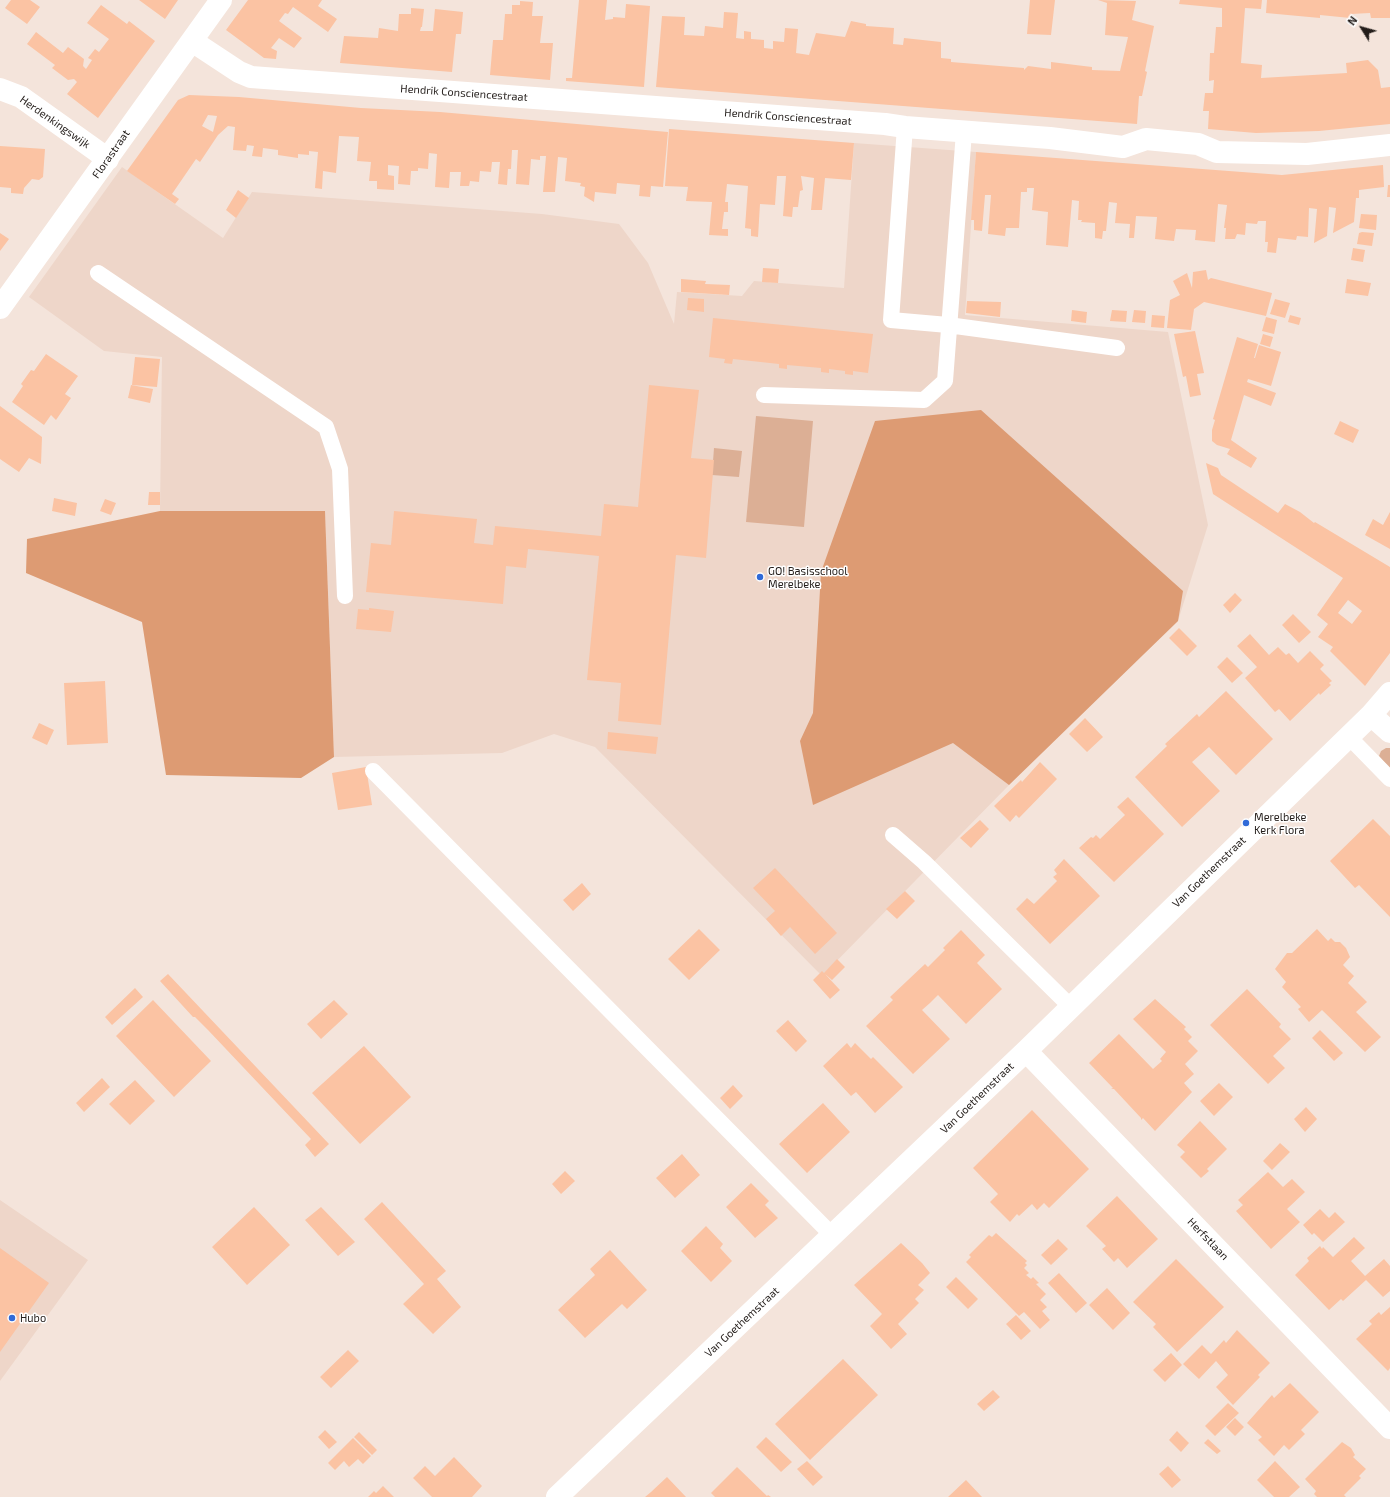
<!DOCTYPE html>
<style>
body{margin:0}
#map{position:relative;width:1390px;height:1497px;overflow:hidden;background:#f4e4db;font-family:"Exo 2",sans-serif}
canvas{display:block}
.north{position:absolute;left:1342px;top:8px;width:40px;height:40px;-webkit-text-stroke:3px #fff;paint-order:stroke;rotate:307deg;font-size:11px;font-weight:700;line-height:16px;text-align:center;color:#231d1a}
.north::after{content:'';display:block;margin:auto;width:14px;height:18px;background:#231d1a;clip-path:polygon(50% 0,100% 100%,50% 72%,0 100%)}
</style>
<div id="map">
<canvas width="1390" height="1497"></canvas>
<div class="north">N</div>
</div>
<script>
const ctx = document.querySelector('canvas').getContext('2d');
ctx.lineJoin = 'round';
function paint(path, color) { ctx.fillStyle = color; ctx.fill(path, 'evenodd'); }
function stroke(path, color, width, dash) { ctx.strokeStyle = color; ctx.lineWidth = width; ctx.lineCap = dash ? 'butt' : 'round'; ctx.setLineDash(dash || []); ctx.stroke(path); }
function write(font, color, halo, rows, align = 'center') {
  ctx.font = font + ' "Exo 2",sans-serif'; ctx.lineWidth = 3; ctx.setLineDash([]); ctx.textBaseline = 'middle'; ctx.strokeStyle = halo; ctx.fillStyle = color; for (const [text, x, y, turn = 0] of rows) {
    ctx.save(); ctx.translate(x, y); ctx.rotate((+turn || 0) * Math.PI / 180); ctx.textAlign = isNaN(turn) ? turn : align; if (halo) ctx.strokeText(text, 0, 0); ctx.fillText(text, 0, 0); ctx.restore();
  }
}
const built = new Path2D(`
 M854 143 976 152 965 315 1168 332 1208 525 1178 621 1009 785 822 976 595 747 554 734 502 753 334 757 325 512 160 511 162 357 104 351 29 297 122 167 223 238 252 192 542 214 619 224 648 263 674 324 677 292 742 296 754 281 844 288Z
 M0 1200 88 1260 0 1381Z`);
const green = new Path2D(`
 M756 416 813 421 804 527 746 522Z
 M714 448 742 451 739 477 712 475Z
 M1386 748H1390V769L1379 756 1381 751Z`);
const forest = new Path2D(`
 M981 410 1183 591 1178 621 1009 785 953 743 813 805 800 741 813 713 821 572 875 421Z
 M160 511H325L334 757 301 778 166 775 142 622 26 573 27 539Z`);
const building = new Path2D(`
 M11 0H30L40 7 27 24 5 8Z
 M139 0H178L165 19Z
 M248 0H322L318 6 337 19 328 32 293 7 288 14 285 13 279 21 302 38 294 48 279 38 271 48 277 51 276 59 264 58 226 30Z
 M579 0H607L605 20 613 19V17L625 18 626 4 650 6 644 87 566 81V78H572Z
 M1030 0H1055L1051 35 1027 34Z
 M1098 0 1136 1 1132 20 1154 26 1145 71 1147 72 1142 96H1139L1137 124 656 87 662 16 685 17 684 35 704 36 705 26 723 28 724 12 738 13 736 38 744 39V31L751 32V39L764 40V48L773 49V41L784 42 785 28 798 29 796 53 809 55 816 33 845 37 851 21 866 24V26L894 28 893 44 903 45 904 38 941 42V58L951 59V62L1024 68V70L1028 66 1051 69V62L1092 67V70L1120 71 1128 37 1105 35 1107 3Z
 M1180 0H1262L1261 9 1245 8 1241 63 1262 65 1261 78 1347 73 1346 63 1368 60 1378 70 1381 88 1390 87V124L1319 131 1256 133 1208 129 1209 111H1203L1205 93H1213L1214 80 1209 81 1210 53H1214L1216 27H1222V8L1179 4Z
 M1267 0H1390V18H1371L1370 13 1351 14 1350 18 1320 15V18L1266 13Z
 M520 1 533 2 532 16H543L540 43H553L550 80 490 75 493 40H503L505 14H512V5H520Z
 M101 5 127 24 129 21 155 41 98 118 67 94 77 82 74 79 68 80 52 68 55 65 27 44 36 32 63 53 68 47 84 59 83 66 86 69 92 60 88 58 95 49 99 52 109 39 87 23Z
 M411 8 424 9 422 27H421L420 31H433L435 9 463 12 461 34H456L452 72 340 63 344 36 378 38 379 28 398 31 399 14H411Z
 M189 95 239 97 361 108 440 112 668 132 663 187 651 186 650 197 639 196 640 185 617 183 616 194 595 192 594 202 584 196 585 187 580 186 581 183 565 181 567 158 558 157 555 192H543L546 156H540V160L531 159 529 185 516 184 518 150H512L511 169H508L507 185 498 184 500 162H492L491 172 480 171 479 182 470 181 469 186H460L461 172H450L449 188 435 187 437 154 429 153 428 169 418 168V171H411L410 185 398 184 399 166 388 165V175L394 176V190L377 189V181H369L371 162 357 161 359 137 339 136 336 173 323 171 322 189 315 188 318 152 309 151V155L298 154V158L278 155V150L263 148 262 157 252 156 254 146 247 145 246 151 233 150 235 127 228 126 218 135 200 162 196 159 172 194 179 199 175 204 127 171 178 100ZM208 115 217 116 213 132 202 126Z
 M669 129 854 143 851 180 825 178 822 210H811L814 178 801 176 803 190 800 191 798 207H793L792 217 783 216 786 176H777L775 205 760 204 758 237 751 236V229L745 228 748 186 727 184 725 202H728V212H724L722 229H728V236L709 235 712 202 686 201 688 187 665 186Z
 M0 146 45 149 43 177 39 180 32 179 24 188 23 194 11 193V188L0 187Z
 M976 152 1282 175 1383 165 1384 187 1359 190V198H1356L1354 222 1333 233 1336 208 1329 207 1327 236 1314 243 1317 209 1309 208 1308 237 1297 236 1296 240 1278 238 1276 253 1267 252 1268 242H1265L1266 221H1258L1257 224 1246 223 1245 235 1237 234 1235 239H1225L1226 228H1224L1227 205 1218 204 1215 242 1195 240 1196 230 1176 229 1174 241 1155 239 1157 217 1136 216 1134 238H1129L1130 224 1115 223 1117 203 1109 202 1106 231H1103L1102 239 1095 238V223L1081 222 1082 220H1078L1079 201 1072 200 1068 247 1058 246 1046 245 1048 212 1032 210 1034 188H1027V192H1021L1019 228H1006L1005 236 988 234 991 195H985L982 231 974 230V220H971Z
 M1388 185H1390V197H1387Z
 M238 190 249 198 236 218 226 210Z
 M1361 214 1377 215 1376 230 1359 228Z
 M1362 232 1374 233 1372 246 1357 244 1359 233Z
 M0 233 9 239 0 251Z
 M1353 248 1365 250 1363 262 1351 260Z
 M763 268 779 269 778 283 762 282Z
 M1206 270 1208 280 1211 278 1272 293 1266 316 1204 302 1194 309 1191 330 1167 328 1170 300 1180 295 1173 281 1187 273 1192 288 1193 272Z
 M681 279 706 281 705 284 730 285 729 295 681 292Z
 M1347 279 1371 283 1368 296 1345 293Z
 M688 298 704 299V312L687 310Z
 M1275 299 1290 303 1285 318 1270 314Z
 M967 301 1001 302 1000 317 966 313Z
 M1072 310 1087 312 1086 323 1071 321Z
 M1112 310 1127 311 1126 322 1110 321Z
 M1134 310 1146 311 1145 323 1132 322Z
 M1152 315 1165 316 1164 328 1151 327Z
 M1290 315 1301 318 1299 325 1288 322Z
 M1266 317 1277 320 1274 334 1262 331Z
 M713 318 873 334 868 373 853 371V375L845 374V371L829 369V373L821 372V368L787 365V369L779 368V364L733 359 732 364 724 363 725 359 709 357Z
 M1195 331 1204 373 1197 374 1201 395 1190 397 1186 376 1183 377 1174 334Z
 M1263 334 1273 337 1270 347 1260 344Z
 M1237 337 1258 344 1254 358H1255L1259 345 1281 352 1271 386 1248 379 1247 382 1276 393 1271 406 1244 395 1231 440 1257 458 1251 468 1227 454 1230 449 1217 445 1212 441V430L1215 420 1213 419Z
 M46 354 78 376 65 394 71 398 56 420 51 415 44 425 12 402 23 386 21 384 31 370 34 371Z
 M135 357 160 359 157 387 132 385Z
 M131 385 153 389 150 403 128 398Z
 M649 385 699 390 691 458 714 460 706 558 676 555 661 725 618 721 621 683 587 680 599 556 528 549 526 568 506 566 503 604 366 592 371 543 391 545 394 511 477 519 474 543 493 545 495 526 601 536 604 504 638 507Z
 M0 406 42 437 41 464 29 458 19 472 0 459Z
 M1340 421 1359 430 1353 443 1334 434Z
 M1206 463 1218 468 1221 475 1278 513 1285 504 1300 512 1314 523 1315 522 1390 567V653L1365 686 1330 651 1333 647 1318 637 1328 624 1317 615 1343 578 1213 494ZM1348 600 1362 611 1352 624 1338 613Z
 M149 492H160V505H148Z
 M54 498 77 503 75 516 52 511Z
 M105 499 116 503 111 515 100 511Z
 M1390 512V549L1365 535 1373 519 1383 525Z
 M1235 593 1242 600 1230 613 1223 605Z
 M369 608 394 611 391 632 356 629 358 609 369 610Z
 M1293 614 1311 632 1299 643 1282 625Z
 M1179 628 1197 646 1187 656 1169 638Z
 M1250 634 1269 655 1278 647 1286 655 1289 653 1298 663 1310 651 1324 665 1320 669 1332 681 1329 683 1331 685 1320 695 1319 693 1290 721 1279 709 1275 712 1245 678 1257 667 1237 646Z
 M1227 657 1243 673 1232 683 1217 667Z
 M105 681 108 743 67 745 64 683Z
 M1226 691 1273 739 1236 775 1209 747 1192 762 1220 791 1182 827 1135 777 1167 746 1165 744 1178 732 1197 714 1199 717Z
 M1085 718 1103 737 1087 752 1069 734Z
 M39 723 54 730 47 745 32 738Z
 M608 732 658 737 656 754 607 749Z
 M1040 762 1057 779 1019 818 1016 815 1010 822 994 806 1021 780 1022 782Z
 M366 767 372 805 338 810 332 773Z
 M1128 797 1164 834 1114 882 1079 848 1091 837 1093 838 1096 835 1100 839 1125 815 1117 807Z
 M1373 819 1390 836V917L1359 885 1355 888 1330 861Z
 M980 820 989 829 971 848 960 838Z
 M1064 859 1100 896 1050 944 1016 909 1027 898 1034 904 1057 881 1053 877 1057 874 1054 870Z
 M775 868 837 933 815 954 790 927 781 936 766 919 775 911 753 888Z
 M582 883 591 894 573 911 563 900Z
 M905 891 915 901 897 919 886 909Z
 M699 929 720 950 689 980 668 959Z
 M1317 929 1328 941 1331 938 1335 942H1340L1346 948 1350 957 1343 965 1354 976 1348 983 1367 1002 1356 1012 1381 1037 1365 1052 1322 1010 1309 1022 1298 1009 1301 1007 1282 987 1286 982 1275 969 1287 953H1292Z
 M961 930 985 955 977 963 1002 989 966 1024 938 995 930 1003 922 1010 950 1039 913 1074 866 1026 893 1000 890 997 925 964 928 967 945 950 943 948Z
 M837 959 845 967 832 980 825 974 840 990 830 999 813 980 822 971 824 973Z
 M168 974 329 1144 315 1157 305 1145 311 1139 208 1030 195 1017H193L160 981Z
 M135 988 143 997 112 1025 105 1017Z
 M1247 989 1281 1024 1279 1027 1291 1039 1273 1056 1285 1068 1268 1084 1210 1025Z
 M1155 999 1186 1027 1184 1029 1192 1037 1188 1041 1198 1051 1185 1064 1194 1074 1184 1083 1192 1092 1155 1131 1143 1118 1141 1120V1118L1114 1089H1111L1113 1088 1089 1063 1119 1034 1153 1069 1162 1061 1160 1059 1166 1052 1133 1019Z
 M153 1000 211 1061 174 1097 116 1036Z
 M334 1000 348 1014 321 1039 307 1024Z
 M788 1020 807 1041 796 1052 776 1031Z
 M1320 1030 1343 1053 1334 1061 1312 1038Z
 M847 1043 851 1048 855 1043 871 1059 873 1057 903 1087 875 1113 856 1092 851 1096 823 1066Z
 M364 1046 411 1097 360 1144 312 1093Z
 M102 1078 110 1087 84 1112 76 1103Z
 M135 1080 155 1101 130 1125 109 1104Z
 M1219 1083 1233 1097 1214 1116 1200 1101Z
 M733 1085 743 1096 730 1109 720 1098Z
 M823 1103 850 1132 807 1173 779 1144Z
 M1306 1107 1317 1119 1305 1132 1294 1119Z
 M1032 1110 1089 1169 1049 1208 1044 1203 1037 1210 1032 1204 1019 1216 1017 1214 1010 1222 990 1202 998 1194 973 1168Z
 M1200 1121 1227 1149 1207 1169 1209 1171 1201 1178 1180 1157 1185 1152 1177 1145Z
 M1280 1143 1290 1152 1272 1170 1263 1161Z
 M682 1154 700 1175 675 1198 656 1178Z
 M565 1171 575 1181 561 1194 552 1184Z
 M1268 1172 1283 1187 1292 1179 1305 1192 1287 1209 1300 1222 1271 1249 1236 1211 1243 1205 1238 1200Z
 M751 1183 769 1201 765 1205 778 1218 755 1238 726 1207Z
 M1117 1196 1158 1239 1127 1268 1118 1258 1114 1262 1102 1249 1106 1246 1086 1226Z
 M382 1202 446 1271 437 1279 461 1307 433 1334 403 1304 424 1284 364 1219Z
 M254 1207 290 1245 247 1285 212 1247Z
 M321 1207 355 1242 338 1256 305 1220Z
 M1320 1209 1329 1218 1335 1212 1345 1222 1323 1242 1314 1233 1312 1235 1303 1225Z
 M706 1226 723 1244 720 1248 732 1261 711 1282 681 1251Z
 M996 1233 1027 1261 1025 1263 1027 1265 1024 1268 1029 1273 1026 1275 1031 1279 1033 1277 1039 1283 1036 1284 1046 1294 1040 1300 1047 1307 1042 1311 1050 1320 1040 1329 1024 1312 1019 1316 966 1262 971 1257 969 1255 989 1235 992 1237Z
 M1354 1237 1365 1248 1351 1261 1365 1276 1384 1259 1390 1266V1291L1383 1297 1366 1280 1343 1301 1341 1299 1329 1310 1295 1275 1309 1261 1307 1258 1320 1246 1322 1249 1323 1247 1333 1257Z
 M1058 1239 1068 1249 1051 1265 1041 1255Z
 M901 1243 922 1263 930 1273 918 1285 924 1290 915 1299 919 1303 898 1324 907 1334 891 1349 870 1326 882 1314 854 1285Z
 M0 1248 49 1283 0 1352Z
 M610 1250 647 1290 627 1309 622 1304 585 1338 558 1310 595 1275 590 1269Z
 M1176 1259 1224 1307 1177 1352 1153 1327 1156 1324 1133 1302Z
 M1059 1273 1087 1303 1076 1313 1048 1283Z
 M956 1277 978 1299 968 1309 946 1287Z
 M1107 1288 1130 1313 1113 1330 1089 1305Z
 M1390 1307V1368L1388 1371 1356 1339 1372 1324 1369 1321 1379 1312 1381 1315Z
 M1016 1315 1031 1331 1021 1340 1006 1324Z
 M1237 1330 1270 1363 1258 1375 1260 1377 1233 1405 1216 1387 1228 1375 1216 1361 1199 1379 1183 1364 1202 1345 1211 1354 1224 1340 1226 1343Z
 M348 1350 359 1361 331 1388 320 1377Z
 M1171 1353 1182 1365 1165 1382 1153 1370Z
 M843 1359 878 1395 810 1460 775 1424Z
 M1290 1383 1319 1412 1301 1430 1305 1434 1289 1450 1284 1445 1274 1456 1258 1440 1262 1437 1247 1423 1272 1395 1274 1398Z
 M993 1390 1000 1397 984 1411 977 1404Z
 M1228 1403 1239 1413 1215 1436 1205 1426Z
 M1235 1418 1244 1427 1235 1436 1226 1427Z
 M325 1430 337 1442 329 1449 318 1437Z
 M1177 1431 1189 1443 1181 1452 1169 1440Z
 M359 1432 377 1450 372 1455 354 1437Z
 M766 1437 792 1462 781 1472 756 1447Z
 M353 1438 371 1456 363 1464 358 1459 349 1467 344 1461 335 1470 328 1463Z
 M1208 1439 1221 1451 1217 1454 1204 1443Z
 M1342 1442 1351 1448 1355 1455 1353 1457 1366 1469 1359 1476 1361 1478 1344 1495 1346 1497H1317L1314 1494 1316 1491 1305 1479Z
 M454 1457 482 1486 472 1497H432L413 1478 425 1466 435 1476Z
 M807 1461 823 1477 813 1486 797 1469Z
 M1275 1461 1300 1487 1289 1497H1274L1257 1480Z
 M1168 1466 1181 1480 1172 1488 1159 1474Z
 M737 1467 767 1496 768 1495 771 1497H715L711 1493Z
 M667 1477 686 1497H645L651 1492Z
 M966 1480 982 1497H948Z
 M383 1486 394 1497H368L374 1491 376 1493Z`);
const lane = new Path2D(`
 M905 127 891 320 948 325 1117 348
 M98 273 326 427 340 469 345 596
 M764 395 924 400 945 381 964 132
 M1349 737 1390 779
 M373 771 833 1236
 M893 835 924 862 1071 1007`);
const street = new Path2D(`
 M192 41 239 72 251 77 885 124 905 127 1050 138 1123 147 1146 139 1198 144 1217 152 1307 154 1390 145
 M0 89 21 97 108 159
 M0 308 221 0
 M1371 715 1390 732
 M1026 1051 1390 1428
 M557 1497 1026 1051 1371 715 1390 693`);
const markers = [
 [760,577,4,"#306ad8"],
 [1246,823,4,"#306ad8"],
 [12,1318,4,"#306ad8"]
];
const streetNames = [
 ["Hendrik Consciencestraat",464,93,4],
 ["Hendrik Consciencestraat",788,117,4],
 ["Herdenkingswijk",55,122,35],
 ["Florastraat",111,154,-55],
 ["Van Goethemstraat",1209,872,-44],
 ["Van Goethemstraat",977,1098,-44],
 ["Herfstlaan",1208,1239,46],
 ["Van Goethemstraat",742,1322,-43]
];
const poiNames = [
 ["GO! Basisschool",768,571],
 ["Merelbeke",768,584],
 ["Merelbeke",1254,817],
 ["Kerk Flora",1254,830],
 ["Hubo",20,1318]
];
paint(built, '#eed6c9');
paint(green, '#dcaf95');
paint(forest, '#dd9b73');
paint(building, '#fbc3a3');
stroke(lane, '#fff', 16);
stroke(street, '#fff', 22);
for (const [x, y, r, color] of markers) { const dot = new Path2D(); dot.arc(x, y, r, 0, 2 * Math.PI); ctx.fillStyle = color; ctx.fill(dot); stroke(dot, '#fff', 1.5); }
write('11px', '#231d1a', '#fff', streetNames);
write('11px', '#231d1a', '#fff', poiNames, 'left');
</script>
